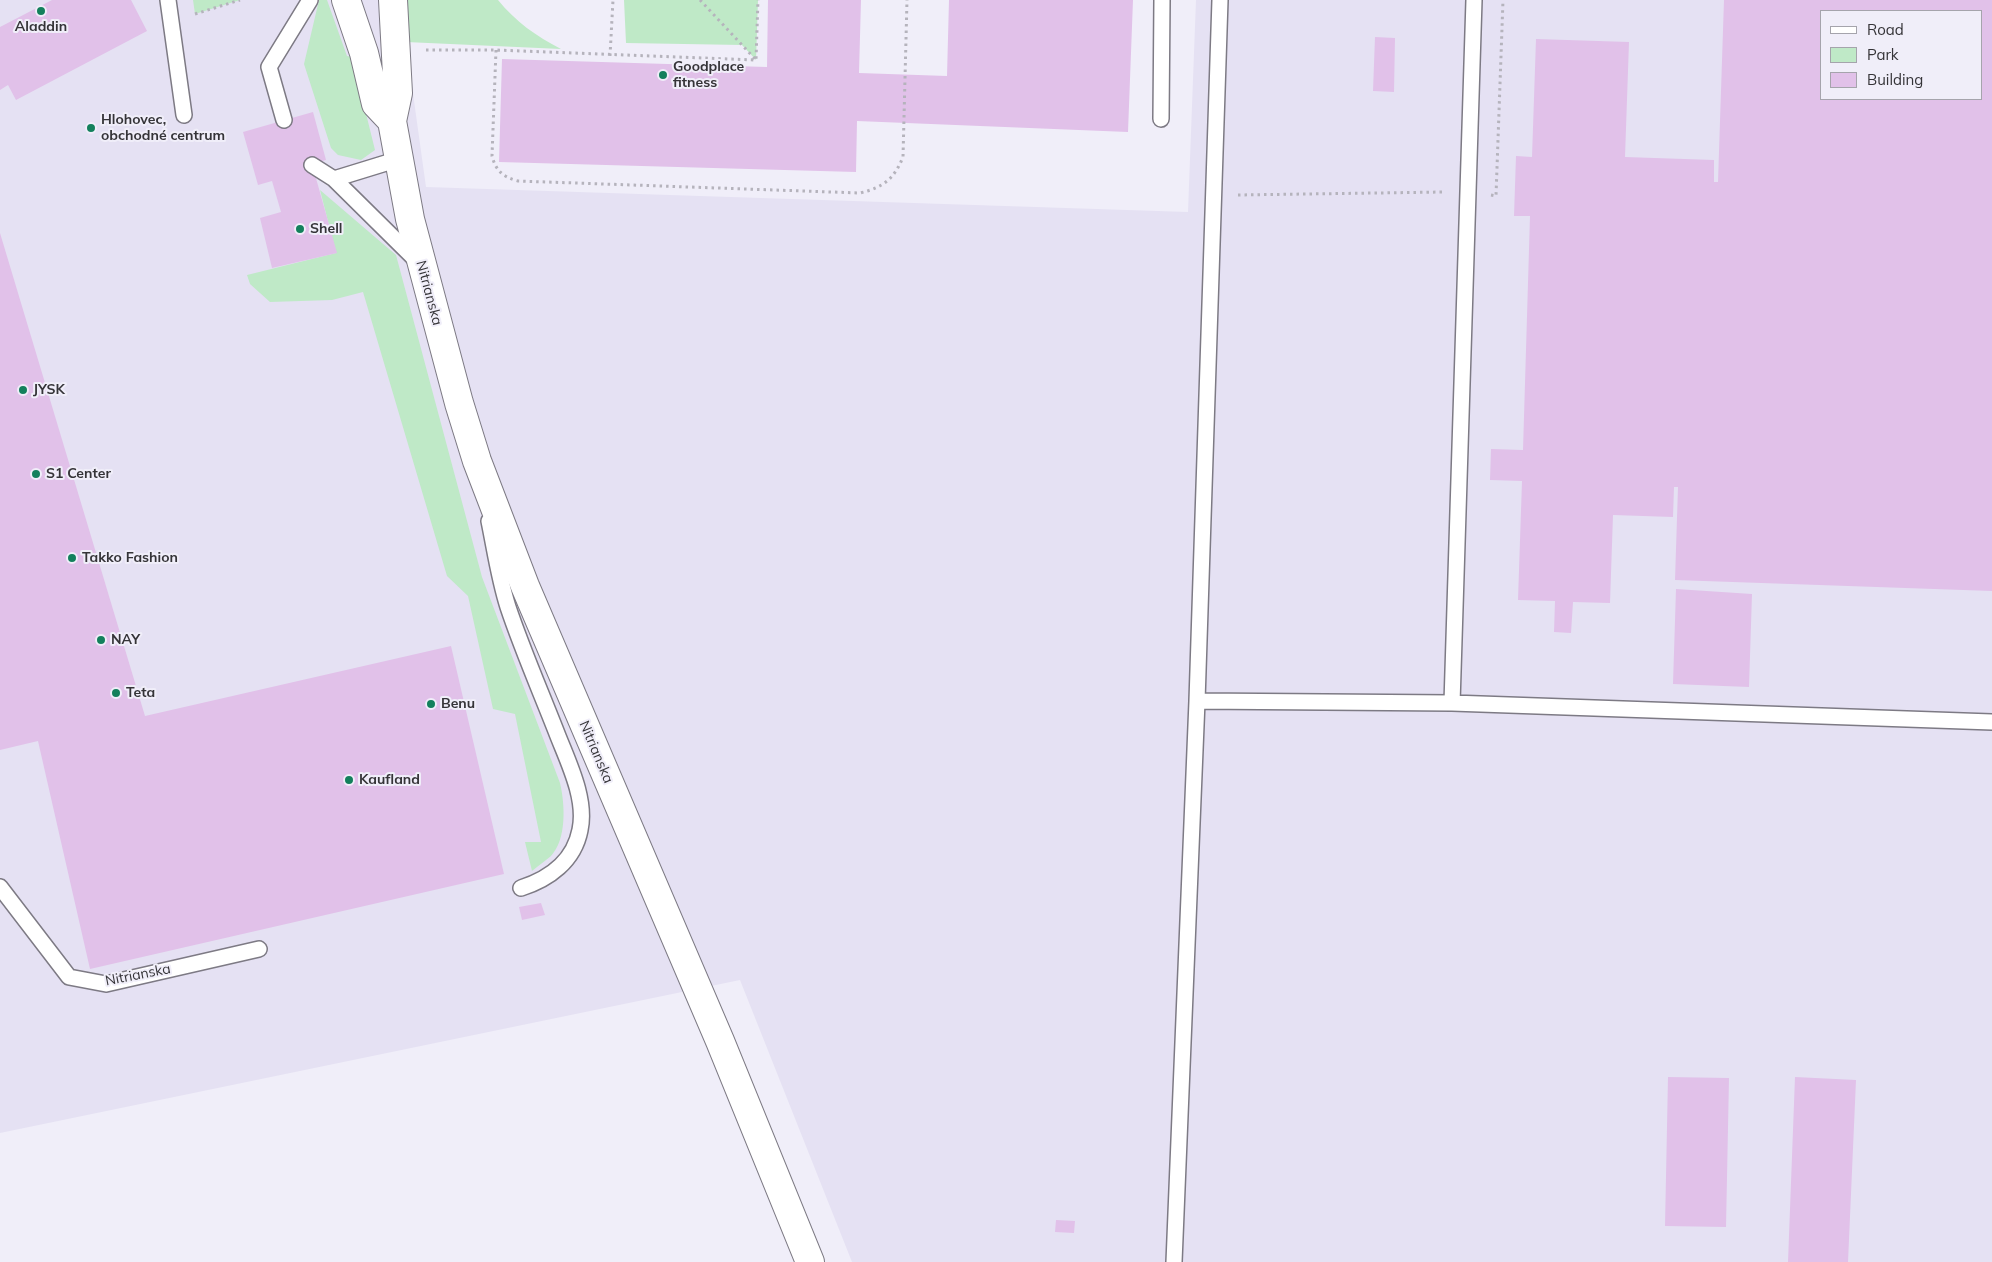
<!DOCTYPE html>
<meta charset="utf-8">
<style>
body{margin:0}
#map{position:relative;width:1992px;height:1262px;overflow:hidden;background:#f0eef9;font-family:Mulish,sans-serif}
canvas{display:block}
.legend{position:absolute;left:1820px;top:10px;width:162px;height:90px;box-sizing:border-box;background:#f0eef9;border:1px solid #a5a4ac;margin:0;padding:6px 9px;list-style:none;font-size:15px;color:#353438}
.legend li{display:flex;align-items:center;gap:10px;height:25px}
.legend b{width:25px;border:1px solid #a5a4ac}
</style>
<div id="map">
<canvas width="1992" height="1262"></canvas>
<ul class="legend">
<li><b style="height:6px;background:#fff"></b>Road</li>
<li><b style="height:14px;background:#bfe9c7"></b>Park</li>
<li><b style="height:14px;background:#e1c1e9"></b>Building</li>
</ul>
</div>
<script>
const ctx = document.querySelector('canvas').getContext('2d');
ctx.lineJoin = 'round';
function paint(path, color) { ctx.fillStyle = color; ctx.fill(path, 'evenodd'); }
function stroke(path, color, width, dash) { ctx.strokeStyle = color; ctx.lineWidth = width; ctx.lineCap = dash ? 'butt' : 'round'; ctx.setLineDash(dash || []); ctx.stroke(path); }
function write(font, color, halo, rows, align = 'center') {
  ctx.font = font + ' Mulish,sans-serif'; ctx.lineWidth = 4; ctx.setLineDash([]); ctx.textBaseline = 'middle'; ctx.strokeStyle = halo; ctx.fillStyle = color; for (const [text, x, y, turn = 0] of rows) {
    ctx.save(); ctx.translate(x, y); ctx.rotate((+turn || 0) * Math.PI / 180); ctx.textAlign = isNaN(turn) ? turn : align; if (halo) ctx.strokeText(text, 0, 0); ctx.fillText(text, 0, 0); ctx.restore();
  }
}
const built = new Path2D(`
 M0 0H400L426 187 1188 212 1196 0H1992V1262H852L740 980 0 1133ZM1821 11H1981V99H1821Z`);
const green = new Path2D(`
 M193 0H240L195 14Z
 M319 0H327L347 56 352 57 375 150 361 160 338 155 331 148 304 64Z
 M400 0H498C516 22 536 36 561 49L406 42Z
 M624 0H758L756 60 742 45 626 43Z
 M320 190 396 255 482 577 560 783C565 804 567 839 551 856 545 861 538 866 532 871L525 842H541L515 714 493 709 468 596 447 576 363 292 332 300 270 302 250 284 247 275 336 253Z`);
const building = new Path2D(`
 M52 0H131L147 31 16 100 8 85 0 90V27Z
 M768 0H861L859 73 947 76 949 0H1133L1128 132 857 121 856 172 499 162 502 59 767 67Z
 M1724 0H1992V591L1675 580 1678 487H1674L1673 517 1613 515 1610 603 1573 602 1571 633 1554 632 1555 601 1518 600 1522 481 1490 480 1491 449 1523 450 1530 216H1514L1516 156 1532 157 1536 39 1629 42 1625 157 1714 160V182H1718ZM1821 11H1981V99H1821Z
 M1375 37 1395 38 1394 92 1373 91Z
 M313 112 326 160 312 164 337 253 272 268 260 218 281 212 272 181 258 185 243 132Z
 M0 233 145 716 451 646 504 874 90 969 38 741 0 750Z
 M1676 589 1752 594 1749 687 1673 684Z
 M541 903 545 915 522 920 519 907Z
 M1668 1077 1729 1078 1726 1227 1665 1226Z
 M1795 1077 1856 1080 1848 1262H1788Z
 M1056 1220 1075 1221 1074 1233 1055 1232Z`);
const path = new Path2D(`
 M700 0 756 60
 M195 14 240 0
 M426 50H496L756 60 758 0
 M496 50 492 156C496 171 503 177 518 181L860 193C884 187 894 179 903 157L907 0
 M610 56 613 0
 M1238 195 1444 192
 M1491 195 1496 196 1503 0`);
const lane = new Path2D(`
 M168 0 184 115
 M1161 119 1162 0
 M284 120 269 67 310 0
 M312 165 334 179 418 262
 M334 179 399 159
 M489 521C495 550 499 579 508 607 522 649 540 690 556 731 567 760 587 798 580 830 574 861 549 879 521 888
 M1197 701 1452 703 1992 722
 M1452 703 1474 0
 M0 887 69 977 106 984 259 949
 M1174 1262 1197 701 1220 0`);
const secondary = new Path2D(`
 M346 0 364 53 376 104 392 121
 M393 0 398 93 392 121 410 219 459 403 477 461 525 586 720 1041 810 1262`);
const markers = [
 [41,11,5,"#13805c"],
 [663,75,5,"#13805c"],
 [91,128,5,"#13805c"],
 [300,229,5,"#13805c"],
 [23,390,5,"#13805c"],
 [36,474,5,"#13805c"],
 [72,558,5,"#13805c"],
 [101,640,5,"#13805c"],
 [116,693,5,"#13805c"],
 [431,704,5,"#13805c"],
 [349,780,5,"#13805c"]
];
const poiNames = [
 ["Aladdin",41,27,"center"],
 ["Goodplace",673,67],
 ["fitness",673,83],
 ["Hlohovec,",101,120],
 ["obchodné centrum",101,136],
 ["Shell",310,229],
 ["JYSK",33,390],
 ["S1 Center",46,474],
 ["Takko Fashion",82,558],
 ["NAY",111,640],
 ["Teta",126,693],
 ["Benu",441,704],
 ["Kaufland",359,780]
];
const streetNames = [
 ["Nitrianska",429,293,75],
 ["Nitrianska",596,752,67],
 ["Nitrianska",138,975,-11]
];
paint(built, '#e5e1f3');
paint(green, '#bfe9c7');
paint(building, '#e1c1e9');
stroke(lane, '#7d7a84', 18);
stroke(secondary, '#7d7a84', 30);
stroke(path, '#b5b3bc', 3, [2.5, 4]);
stroke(lane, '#fff', 15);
stroke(secondary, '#fff', 28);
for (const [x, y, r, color] of markers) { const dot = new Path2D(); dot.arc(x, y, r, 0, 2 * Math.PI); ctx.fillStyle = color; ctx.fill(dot); stroke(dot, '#f0eef9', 2); }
write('bold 14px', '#353438', '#f0eef9', poiNames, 'left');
write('14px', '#353438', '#f0eef9', streetNames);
</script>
